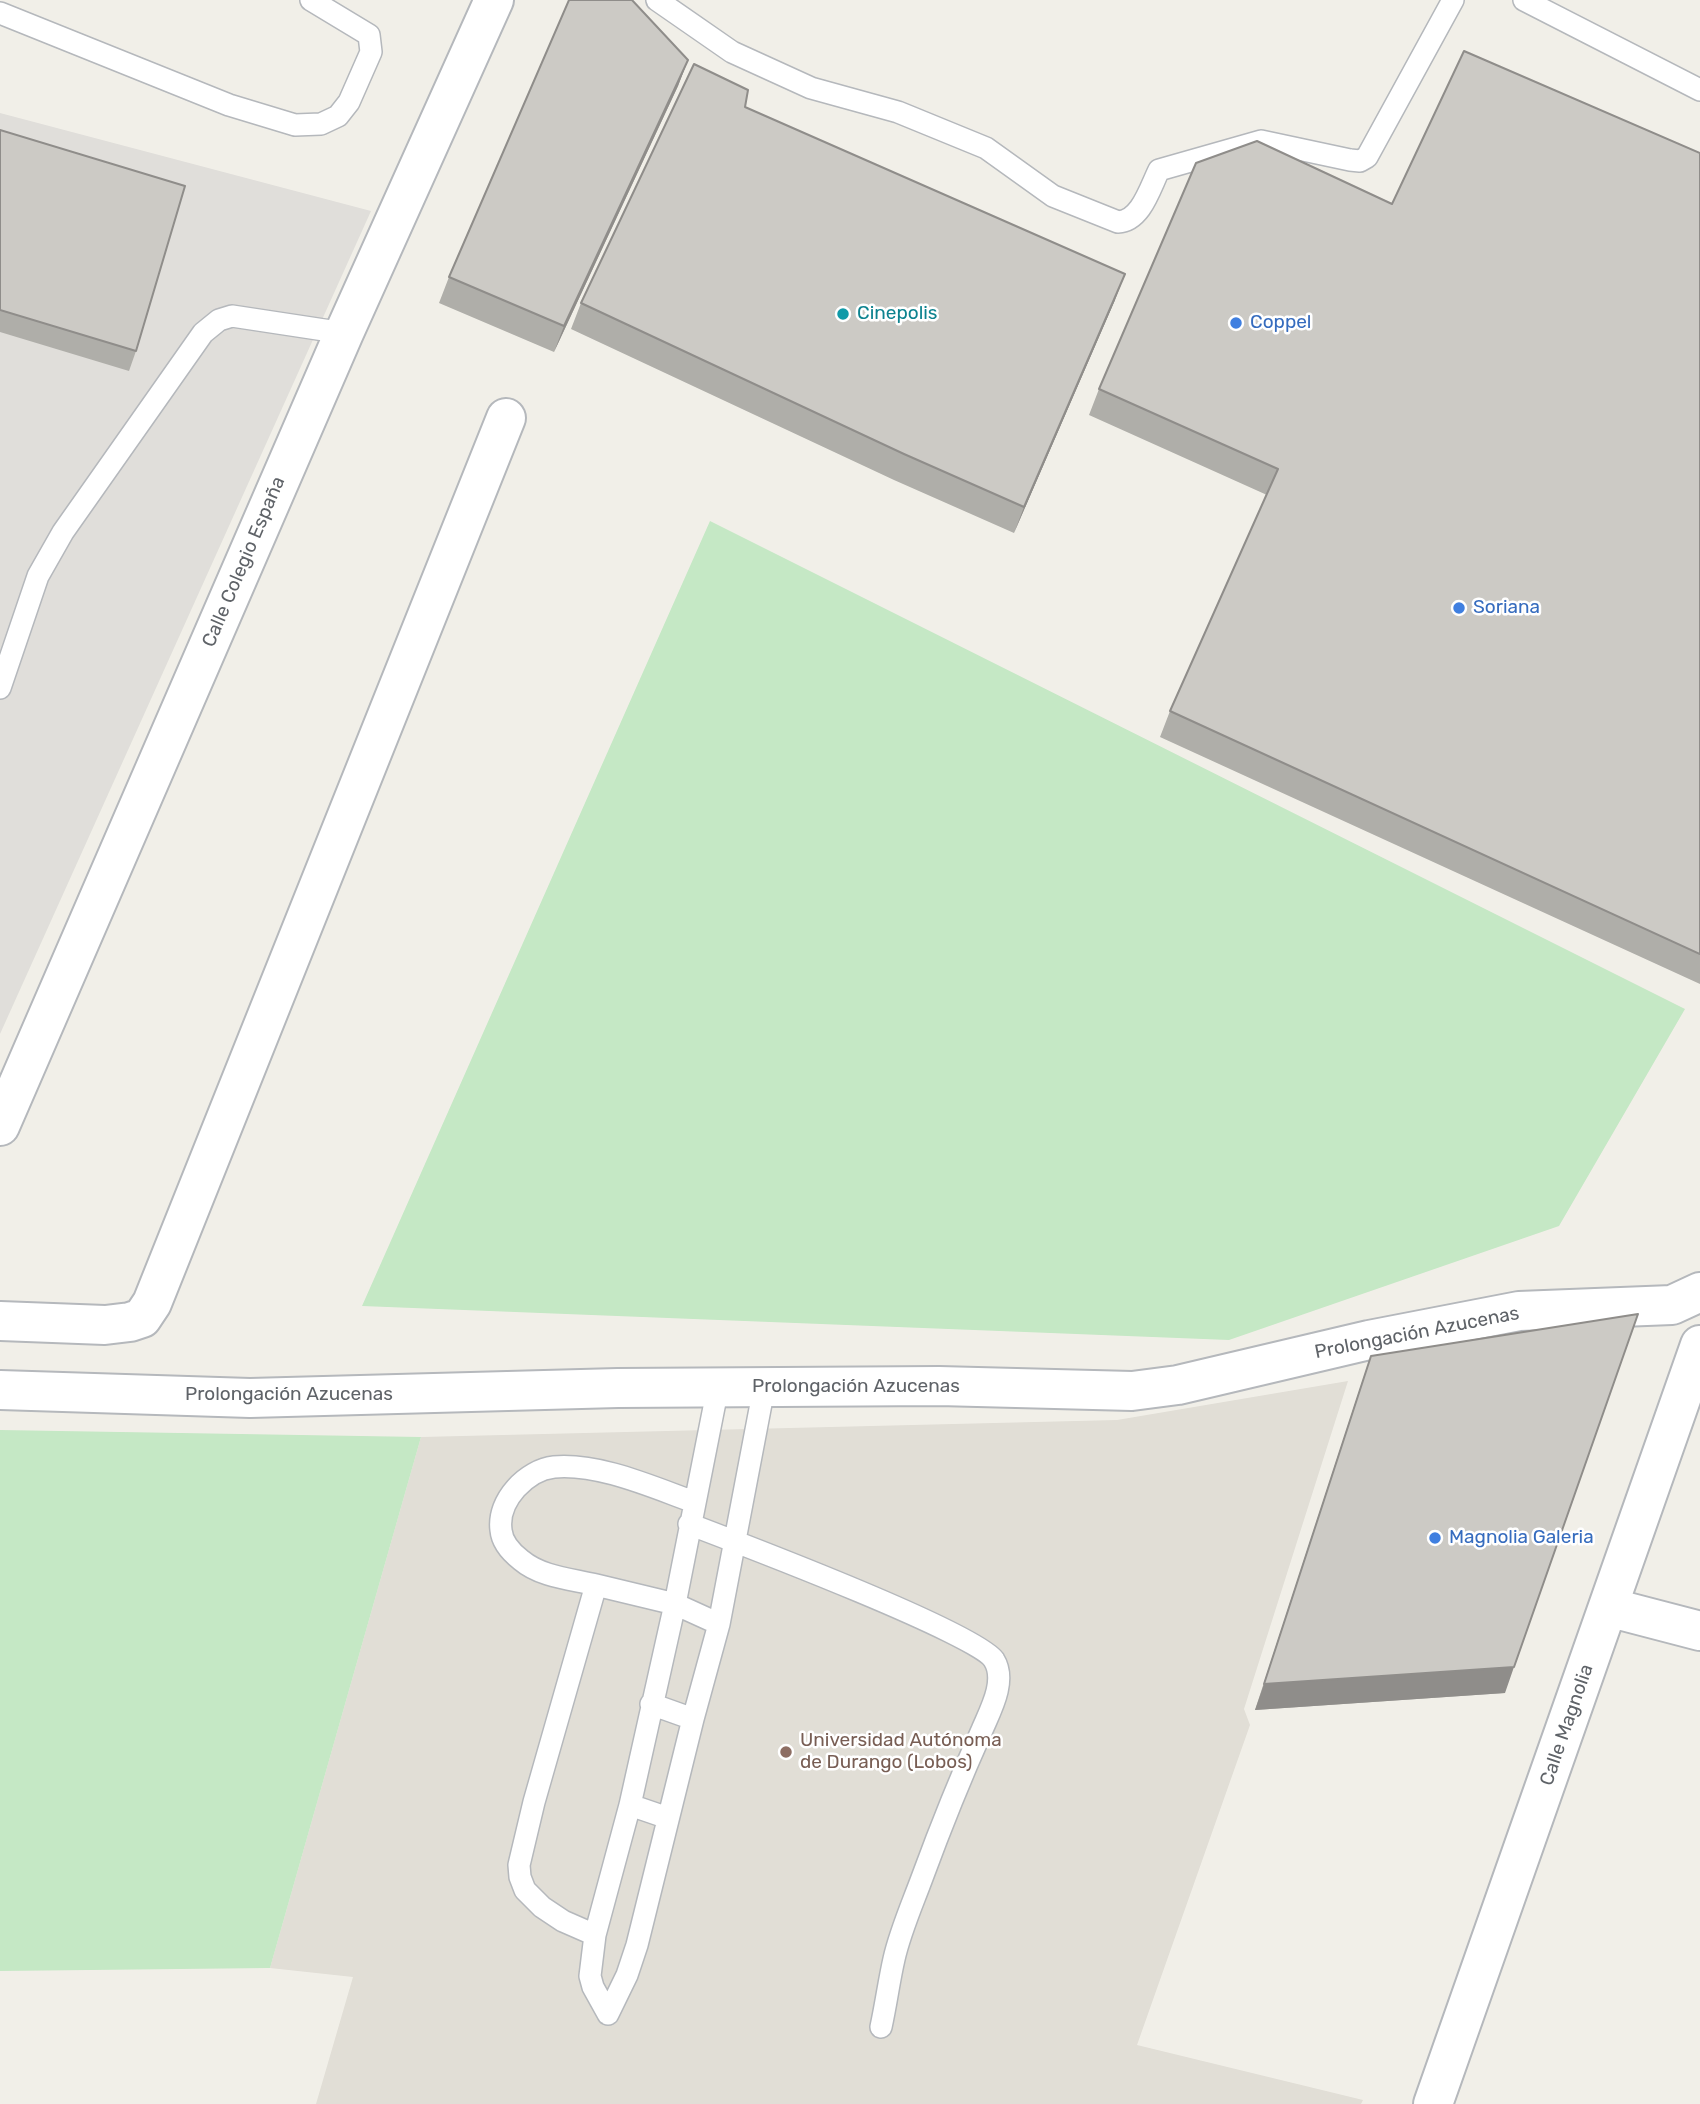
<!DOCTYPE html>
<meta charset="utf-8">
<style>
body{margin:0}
canvas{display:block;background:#f1efe8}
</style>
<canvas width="1700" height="2104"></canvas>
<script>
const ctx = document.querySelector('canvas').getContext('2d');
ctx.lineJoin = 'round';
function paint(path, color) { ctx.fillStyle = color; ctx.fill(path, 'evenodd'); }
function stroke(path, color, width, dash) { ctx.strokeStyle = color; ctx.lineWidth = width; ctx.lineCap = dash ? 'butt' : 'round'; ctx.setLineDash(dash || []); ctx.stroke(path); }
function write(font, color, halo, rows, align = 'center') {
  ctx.font = font + ' Rubik,sans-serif'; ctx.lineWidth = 5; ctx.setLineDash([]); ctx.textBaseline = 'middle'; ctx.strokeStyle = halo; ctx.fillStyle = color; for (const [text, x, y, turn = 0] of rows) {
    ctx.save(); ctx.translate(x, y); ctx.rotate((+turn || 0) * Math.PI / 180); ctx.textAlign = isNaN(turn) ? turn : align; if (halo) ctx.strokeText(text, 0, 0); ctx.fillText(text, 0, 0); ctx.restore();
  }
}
const industrial = new Path2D(`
 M0 113 371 211 0 1034Z`);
const education = new Path2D(`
 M1348 1381 1244 1709 1250 1725 1137 2045 1363 2100 1361 2104H316L353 1977 270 1968 421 1437 1117 1420Z`);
const green = new Path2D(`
 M710 521 1685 1009 1559 1226 1229 1340 362 1306Z
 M0 1430 421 1437 270 1968 0 1971Z`);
const lane = new Path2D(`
 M657 0 732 52 811 88 898 112 986 148 1053 196 1118 222C1141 221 1150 188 1159 170L1261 141 1350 160 1360 161 1367 157 1453 0
 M1524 0 1700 90
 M0 13 229 105 295 125 321 124 338 116 349 102 371 52 369 35 311 0
 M0 688 38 576 63 532 203 333 219 320 232 316 344 333
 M689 1524C731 1540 980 1634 994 1660 1007 1681 990 1711 982 1730 960 1779 940 1829 922 1878 912 1905 900 1932 894 1959 889 1981 886 2004 881 2027
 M596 1585C571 1579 541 1577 521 1560 512 1553 502 1542 501 1530 497 1500 527 1470 554 1467 599 1463 652 1487 694 1502
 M651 1704 693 1719
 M630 1805 668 1818
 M595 1935 563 1921 542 1907 525 1890 520 1877 519 1865 534 1802 596 1585 675 1604 719 1624
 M608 2014 627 1975 637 1945 693 1719 719 1624 764 1388
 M608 2014 593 1987 590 1976 595 1935 630 1805 675 1604 718 1387`);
const street = new Path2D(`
 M0 1126 344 333 494 0
 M0 1321 105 1325 130 1322 142 1318 152 1303 506 418
 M0 1390 250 1398 618 1388 939 1386 1132 1391 1178 1385 1369 1340 1519 1311 1672 1305 1700 1292
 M1608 1607 1700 1631
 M1433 2104 1700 1345`);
const wall = new Path2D(`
 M688 60 678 86 554 352 439 303 449 277Z
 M745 107 1115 300 1014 533 894 480 571 329 581 303Z
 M0 130 136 351 129 371 0 332Z
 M1700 153V984L1160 737 1170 711 1267 495 1089 415 1099 389 1392 204Z
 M1371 1356 1505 1693 1255 1710 1362 1382Z`);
const shadedWall = new Path2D(`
 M688 60 678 86 554 352 564 326Z
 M1125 274 1115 300 1014 533 1024 507Z
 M1514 1667 1505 1693 1255 1710 1264 1684Z`);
const building = new Path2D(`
 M569 0H632L688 60 564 326 449 277Z
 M1464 51 1700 153V954L1170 711 1278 469 1099 389 1196 163 1257 141 1392 204Z
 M694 64 748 90 745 107 1125 274 1024 507 904 454 581 303Z
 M0 130 185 186 136 351 0 310Z
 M1638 1314 1514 1667 1264 1684 1371 1356Z`);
const markers = [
 [843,314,7,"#0f9aa8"],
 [1236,323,7,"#3f7fe0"],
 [1459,608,7,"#3f7fe0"],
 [1435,1538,7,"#3f7fe0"],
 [786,1752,7,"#8d6e63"]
];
const cultureNames = [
 ["Cinepolis",857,314]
];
const shopNames = [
 ["Coppel",1250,323],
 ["Soriana",1473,608],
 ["Magnolia Galeria",1449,1538]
];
const streetNames = [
 ["Calle Colegio España",244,562,-67],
 ["Prolongación Azucenas",1417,1333,-11],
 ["Prolongación Azucenas",856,1387],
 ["Prolongación Azucenas",289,1395],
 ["Calle Magnolia",1567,1725,-71]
];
const educationNames = [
 ["Universidad Autónoma",800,1741],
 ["de Durango (Lobos)",800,1763]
];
paint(industrial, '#e0deda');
paint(education, '#e1ded6');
paint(green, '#c5e8c5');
stroke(lane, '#b5b8bc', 24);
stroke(street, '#b5b8bc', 42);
stroke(lane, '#fff', 21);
stroke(street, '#fff', 38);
paint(wall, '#afaea9');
paint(shadedWall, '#8f8d8a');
paint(building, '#cccac5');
stroke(building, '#8f8d8a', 2);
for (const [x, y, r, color] of markers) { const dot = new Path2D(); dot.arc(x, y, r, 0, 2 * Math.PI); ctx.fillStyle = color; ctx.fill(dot); stroke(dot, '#fff', 2.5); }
write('19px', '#0d838f', '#fff', cultureNames, 'left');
write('19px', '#366cbe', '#fff', shopNames, 'left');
write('19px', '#5f6368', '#fff', streetNames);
write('19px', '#785e54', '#fff', educationNames, 'left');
</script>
